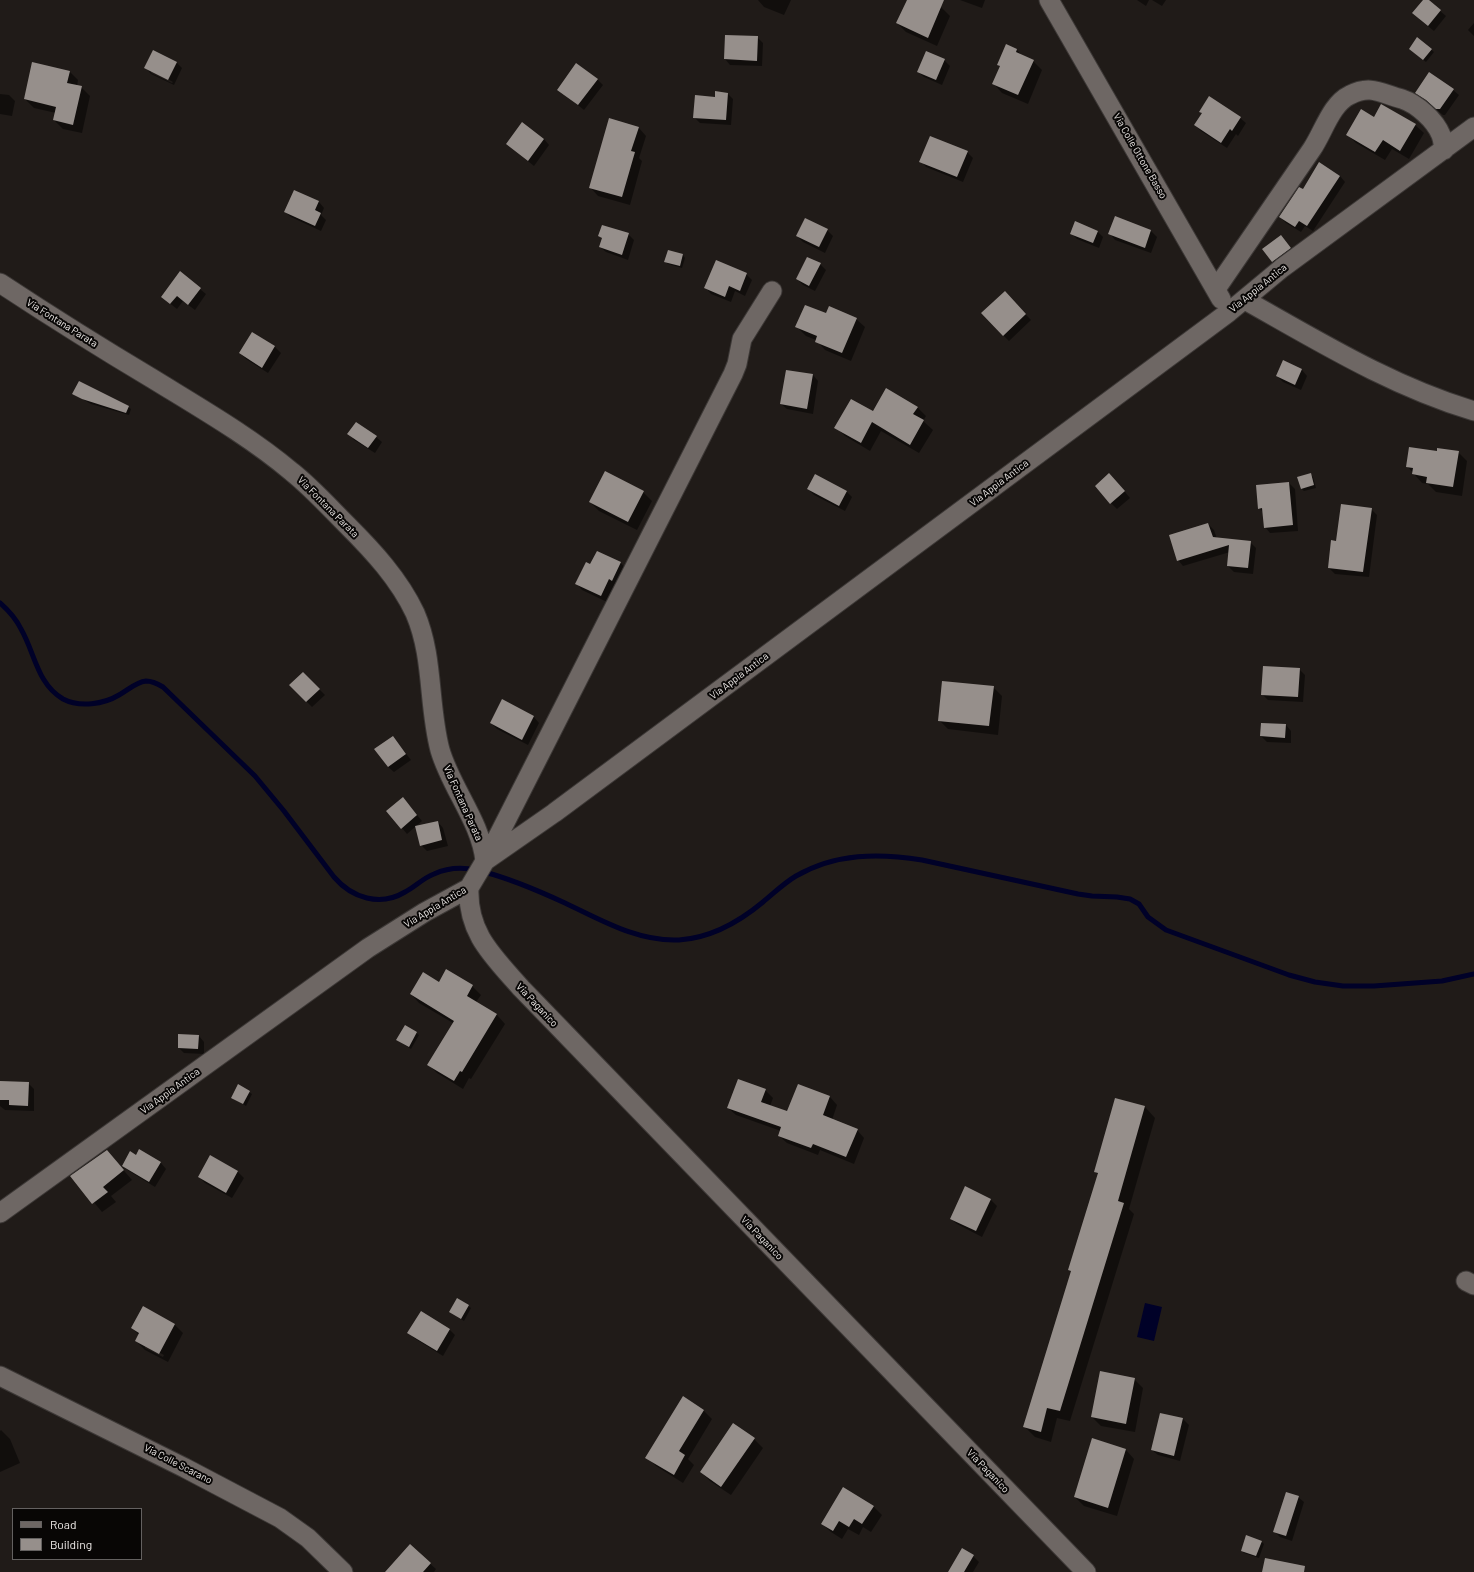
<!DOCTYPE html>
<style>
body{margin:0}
#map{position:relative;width:1474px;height:1572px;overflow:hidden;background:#201b18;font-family:Barlow,sans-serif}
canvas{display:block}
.legend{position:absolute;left:12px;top:1508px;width:130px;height:52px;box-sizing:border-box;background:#080605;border:1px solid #646160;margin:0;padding:5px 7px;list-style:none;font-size:12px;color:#eeeae8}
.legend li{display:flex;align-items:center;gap:8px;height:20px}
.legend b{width:20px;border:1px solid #646160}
</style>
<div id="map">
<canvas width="1474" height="1572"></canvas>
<ul class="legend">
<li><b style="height:5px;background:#6e6764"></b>Road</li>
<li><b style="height:11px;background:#968f8b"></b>Building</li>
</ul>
</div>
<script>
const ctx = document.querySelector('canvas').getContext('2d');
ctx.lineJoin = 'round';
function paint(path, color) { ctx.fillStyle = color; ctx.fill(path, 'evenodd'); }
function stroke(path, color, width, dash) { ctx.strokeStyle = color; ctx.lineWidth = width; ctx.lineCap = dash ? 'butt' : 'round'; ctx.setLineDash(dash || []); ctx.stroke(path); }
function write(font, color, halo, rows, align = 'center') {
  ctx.font = font + ' Barlow,sans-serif'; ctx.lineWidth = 4; ctx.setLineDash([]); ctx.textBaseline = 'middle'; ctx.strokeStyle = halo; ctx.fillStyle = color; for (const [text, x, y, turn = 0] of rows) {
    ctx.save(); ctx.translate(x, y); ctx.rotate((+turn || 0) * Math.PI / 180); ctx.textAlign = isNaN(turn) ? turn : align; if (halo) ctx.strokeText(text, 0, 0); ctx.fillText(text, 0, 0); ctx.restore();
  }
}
const water = new Path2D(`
 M1145 1303 1162 1307 1154 1341 1137 1337Z`);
const shadow = new Path2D(`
 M758 0H791L784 15 764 7Z
 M908 0H924L941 7 950 16 937 46 906 32 897 23Z
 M960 0H985L982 8Z
 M1137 0H1149L1146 6Z
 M1152 0H1166L1162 6Z
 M1424 0H1427L1446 16 1434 31 1419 19Z
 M1474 23V36L1468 30Z
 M726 36 757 37 763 43 762 66 730 65 725 59Z
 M1418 39 1434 52 1426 62 1412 51Z
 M1017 50 1023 57 1033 61 1042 70 1028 104 1002 93 994 84 1001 67 998 65Z
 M944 60 950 66 942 85 924 77 918 72Z
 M177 63 182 68 174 85 151 74 146 68ZM151 70 173 82 172 83 151 73Z
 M70 72 78 80 77 86 81 87 90 96 82 133 63 129 54 120 56 113 34 108 25 99Z
 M597 79 603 85 584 110 559 90Z
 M1453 90 1459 95 1445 115H1443L1416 92Z
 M0 94 9 95 15 101 12 116 0 114Z
 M728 94 733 99 731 125 700 123 694 117 716 98Z
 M1203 114 1240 118 1246 123 1238 136 1236 134 1227 148 1201 131 1195 125Z
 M1374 118 1415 125 1424 133 1409 159 1392 149 1385 160 1356 143 1347 134Z
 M638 127 646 136 639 158 642 161 630 205 598 196 590 187Z
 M544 139 549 145 534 166 507 144Z
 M967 152 973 158 963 182 926 167 921 161Z
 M1340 176 1345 182 1313 231 1305 226 1301 232 1286 223 1280 217 1303 190Z
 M319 202 324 208 321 215 326 220 321 231 291 217 285 212Z
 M1116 218 1151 231 1157 237 1151 253 1115 240 1110 234Z
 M827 230 833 236 825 253 803 242 797 236Z
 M1097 231 1103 237 1099 248 1077 239 1071 233Z
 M628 234 634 240 628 260 606 252 600 247 603 239 599 236Z
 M1281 236 1296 254 1278 267 1273 262Z
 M683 255 685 258 682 268 668 264 665 261Z
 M820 264 826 270 815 291 803 285 797 279Z
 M180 273 206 294 195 310 183 301 177 309 162 297Z
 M746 274 752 280 745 296 735 291 731 302 711 294 706 288Z
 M1010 298 1031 320 1009 341 1003 335Z
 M826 315 856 319 865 327 851 361 825 350 816 340 806 336 797 327Z
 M253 333 275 347 281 353 268 373 246 359 240 353Z
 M1284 361 1302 370 1307 376 1301 390 1283 382 1277 376Z
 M813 375 818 381 813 414 787 409 781 404Z
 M74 394 128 407 131 409 129 415 91 404Z
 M917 407 926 416 923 421 933 430 919 453 881 431 870 451 845 436 836 427 873 413Z
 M349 434 376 437 382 442 375 453 354 440Z
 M1438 452H1458L1467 461 1462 496 1436 492 1428 484 1422 483 1407 466Z
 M1310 474 1313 477 1316 488 1304 491 1301 488Z
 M1115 480 1130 498 1117 509 1111 503Z
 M1289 483 1295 489 1298 531 1270 533 1265 527 1263 512 1259 508Z
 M808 489 846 491 852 497 845 511 814 495Z
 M643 492 652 501 637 530 599 511 590 502Z
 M1371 509 1377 515 1369 577 1335 574 1329 568 1337 542Z
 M1208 524 1214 530 1217 539 1250 542 1256 548 1253 574 1234 572 1228 566 1230 552 1183 566 1178 560Z
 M597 552 621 563 626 569 618 586 615 584 607 602 582 590 577 584 591 565Z
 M1299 669 1305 675 1303 702 1268 700 1262 694Z
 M303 673 325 695 312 707 290 685Z
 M993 687 1002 696 998 735 948 729 939 720Z
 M502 701 534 717 539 723 528 745 497 729 491 723Z
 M1286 725 1291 731V743L1267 742 1261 736Z
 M393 737 411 760 394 772 388 767Z
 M408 804 422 821 407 834 402 828Z
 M438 822 443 828 448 846 427 851 421 845Z
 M472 986 481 995 476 1002 497 1015 505 1024 471 1079 469 1078 463 1089 437 1073 429 1065 453 1023 419 1003 411 994Z
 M406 1026 419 1035 411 1049 400 1042Z
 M199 1036 204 1042V1054L184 1053 179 1048Z
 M0 1082 28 1083 34 1089V1111L5 1110 0 1106Z
 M798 1085 830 1097 837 1105 832 1120 857 1130 864 1138 854 1164 820 1150 818 1155 787 1143 779 1136 781 1131 736 1115 728 1108 765 1090 773 1098 770 1106 788 1112Z
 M238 1086 252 1094 246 1106 232 1097Z
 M1116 1099 1145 1107 1155 1118 1129 1209 1134 1214 1070 1421 1057 1418 1051 1442 1035 1437 1024 1426 1072 1273 1069 1269 1099 1175 1095 1172Z
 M107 1151 132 1180 111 1196 116 1202 102 1212 72 1176Z
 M139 1151 161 1163 166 1169 155 1187 129 1171 123 1166 136 1156Z
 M211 1156 238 1172 244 1178 232 1198 205 1183 199 1177Z
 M966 1188 991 1200 997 1206 982 1237 957 1224 951 1219Z
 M468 1306 471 1308 464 1321 450 1312Z
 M174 1324 183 1333 168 1362 145 1350 136 1341 139 1335 132 1328ZM145 1345 164 1355 163 1357 145 1348Z
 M449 1329 455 1335 443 1356 414 1338 409 1333Z
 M1134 1379 1143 1388 1135 1432 1101 1426 1092 1417Z
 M703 1410 712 1419 688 1459 694 1465 683 1483 656 1466 647 1457Z
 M1161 1414 1183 1419 1189 1425 1180 1461 1158 1455 1152 1450Z
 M1 1430 10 1439 20 1463 0 1472V1431Z
 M754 1439 763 1448 731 1495 710 1481 701 1472Z
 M1126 1450 1134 1459 1117 1516 1084 1506 1075 1497Z
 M1298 1497 1304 1502 1292 1541 1280 1537 1274 1531Z
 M873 1506 882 1515 871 1532 863 1527 859 1535 848 1529 842 1539 831 1532 822 1524Z
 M1261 1541 1264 1544 1259 1558 1244 1553 1242 1551Z
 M410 1546 436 1569 434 1572H386Z
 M973 1556 979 1562 973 1572H954Z`);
const stream = new Path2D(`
 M0 603C8 610 16 619 21 629 35 653 37 684 63 699 80 708 104 704 119 695 128 690 136 682 146 681 153 681 158 684 163 687L255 776 284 811 334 877C352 898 380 907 405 892 415 887 423 878 434 874 447 868 462 867 476 870
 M484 872C512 879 539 891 565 903 601 920 638 942 679 940 710 938 739 922 763 902 774 893 784 883 796 876 836 853 879 853 922 860L1078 894 1092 896 1117 897 1130 899 1139 904 1148 917 1166 930 1289 975 1315 982 1343 986H1374L1442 981 1474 974`);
const building = new Path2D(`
 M907 0H944L928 38 896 23Z
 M1423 0H1429L1441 10 1428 26 1412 13Z
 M725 35 758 36 757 61 724 59Z
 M1417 37 1432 49 1423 60 1409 49Z
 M1006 44 1017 49 1016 52 1034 60 1018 95 992 84 1000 66 997 65Z
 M153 50 177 62 168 80 144 68Z
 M926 51 945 59 936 80 917 72Z
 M32 62 70 71 67 83 82 86 73 125 53 120 56 107 24 99Z
 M576 63 598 79 578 105 557 90Z
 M1429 72 1454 89 1440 109H1436L1426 100 1415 93Z
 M715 91 728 93 726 120 693 118 695 95 715 97Z
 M1209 96 1241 117 1232 131 1230 129 1221 143 1194 125 1202 113 1199 112Z
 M1381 104 1416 124 1400 151 1383 140 1375 152 1346 135 1361 109 1374 117Z
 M609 118 639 127 631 151 635 152 622 197 589 188Z
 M522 122 544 139 528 161 506 144Z
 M930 136 968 151 957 177 919 162Z
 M1319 162 1340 176 1307 226 1299 221 1295 227 1279 217 1299 187 1303 189Z
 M294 190 319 201 315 210 321 213 315 226 284 212Z
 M1115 216 1151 230 1145 248 1108 234Z
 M805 218 828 229 819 247 796 236Z
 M1075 221 1098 231 1093 243 1070 234Z
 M602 225 629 233 622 255 599 247 602 238 598 236Z
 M1281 235 1291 248 1272 262 1262 249Z
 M668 250 683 254 680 266 664 262Z
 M807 257 821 263 809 286 796 279Z
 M716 260 747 273 740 291 729 286 725 297 704 288Z
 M180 271 201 288 188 305 177 296 170 304 161 297Z
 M1005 291 1026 314 1003 336 981 313Z
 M805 305 826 313 829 306 857 318 842 353 815 342 817 336 795 327Z
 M252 332 275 346 262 368 239 353Z
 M1283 360 1302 369 1295 385 1276 376Z
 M786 370 813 374 807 409 780 404Z
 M79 381 129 406 126 413 82 399 72 394Z
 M886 388 918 407 913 414 924 420 910 445 872 422 861 443 834 428 851 399 873 411Z
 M356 422 377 436 368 448 347 434Z
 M1409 447 1437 451V448L1459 451 1453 487 1426 483 1427 477 1412 474 1413 468 1406 467Z
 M605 471 644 491 628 522 589 502Z
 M1109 473 1125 491 1110 504 1095 486Z
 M1311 473 1314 485 1301 489 1297 477Z
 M815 474 847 491 839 506 807 489Z
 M1289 482 1293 525 1264 528 1262 508 1258 509 1256 485Z
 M1341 504 1372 508 1363 572 1328 568 1331 540 1336 541Z
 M1208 523 1213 537 1251 541 1248 568 1227 566 1229 545 1177 561 1169 535Z
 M597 551 621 562 612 581 609 579 601 596 575 584 586 562 590 564Z
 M1263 666 1300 668 1298 697 1261 695Z
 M303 672 320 689 306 702 289 685Z
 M942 681 994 686 989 726 938 721Z
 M502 699 534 716 522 740 490 723Z
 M1261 723 1286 724 1285 738 1260 736Z
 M393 736 406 754 388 767 374 749Z
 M403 797 417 815 401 829 386 811Z
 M438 821 442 840 420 846 415 826Z
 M446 969 473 985 467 996 497 1014 462 1072 460 1071 454 1081 427 1065 454 1021 410 994 423 972 439 982Z
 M405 1025 417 1032 409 1047 396 1040Z
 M178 1034 199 1035 198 1049 178 1048Z
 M738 1079 766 1089 761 1102 787 1111 798 1084 830 1096 823 1115 858 1129 846 1157 813 1144 811 1148 778 1136 781 1127 727 1108Z
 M0 1081 29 1082 28 1106 9 1105V1100H0Z
 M238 1084 250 1091 243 1104 231 1098Z
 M1115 1098 1145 1106 1118 1201 1124 1203 1060 1411 1047 1408 1041 1432 1023 1427 1071 1271 1068 1270 1098 1173 1094 1172Z
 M139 1149 161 1162 149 1182 122 1166 130 1151 136 1155Z
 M107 1150 124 1170 103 1187 108 1192 92 1204 70 1176Z
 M210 1155 238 1171 226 1193 198 1177Z
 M965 1186 991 1199 976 1231 950 1219Z
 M457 1298 469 1305 461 1319 449 1312Z
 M143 1306 175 1324 159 1354 135 1341 139 1333 131 1328Z
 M421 1311 450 1329 437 1351 407 1333Z
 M1100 1371 1135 1378 1126 1424 1091 1417Z
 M683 1396 704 1410 679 1451 685 1455 674 1475 645 1458Z
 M1160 1413 1183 1418 1174 1456 1151 1450Z
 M733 1423 755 1438 721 1487 700 1472Z
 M1092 1438 1126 1449 1108 1508 1074 1497Z
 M843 1487 874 1506 862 1524 854 1519 849 1527 839 1521 833 1531 821 1524Z
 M1286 1492 1299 1496 1286 1536 1273 1532Z
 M1246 1535 1262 1541 1256 1556 1241 1551Z
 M410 1544 431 1563 423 1572H385Z
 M962 1548 974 1555 964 1572H948Z
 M1265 1558 1305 1566 1304 1572H1262Z`);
const minor = new Path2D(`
 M1049 0 1221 299
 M0 283C50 316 101 348 153 379 200 408 249 436 292 472 312 488 329 507 347 525 373 551 399 579 415 613 434 657 428 705 440 750 451 788 481 822 485 861
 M1216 289C1248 242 1280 196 1312 149 1324 131 1331 104 1350 95 1371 84 1382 94 1402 99 1417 104 1435 120 1441 135 1443 140 1443 145 1444 150
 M1245 300C1320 342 1391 386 1474 411
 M486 860 733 374 737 364 742 339 772 291
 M469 888C467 933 493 956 521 988L1086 1572
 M0 1213 368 948 425 912 469 888 485 861 554 813 1229 312 1282 268 1474 127
 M1466 1281 1474 1285
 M0 1376 185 1468 280 1518 308 1538 343 1572`);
const streetNames = [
 ["Via Colle Ottone Basso",1140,156,60],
 ["Via Appia Antica",1258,288,-39],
 ["Via Fontana Parata",62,323,32],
 ["Via Appia Antica",999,483,-37],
 ["Via Fontana Parata",328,507,45],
 ["Via Appia Antica",739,676,-37],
 ["Via Fontana Parata",463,803,66],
 ["Via Appia Antica",435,907,-31],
 ["Via Paganico",537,1005,47],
 ["Via Appia Antica",170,1091,-36],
 ["Via Paganico",762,1238,46],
 ["Via Colle Scarano",178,1464,27],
 ["Via Paganico",988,1471,46]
];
paint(water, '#000128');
paint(shadow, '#0007');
stroke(stream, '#000128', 5);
paint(building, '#968f8b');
stroke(minor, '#3c3836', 21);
stroke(minor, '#6e6764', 19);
write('10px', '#eeeae8', '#080605', streetNames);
</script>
